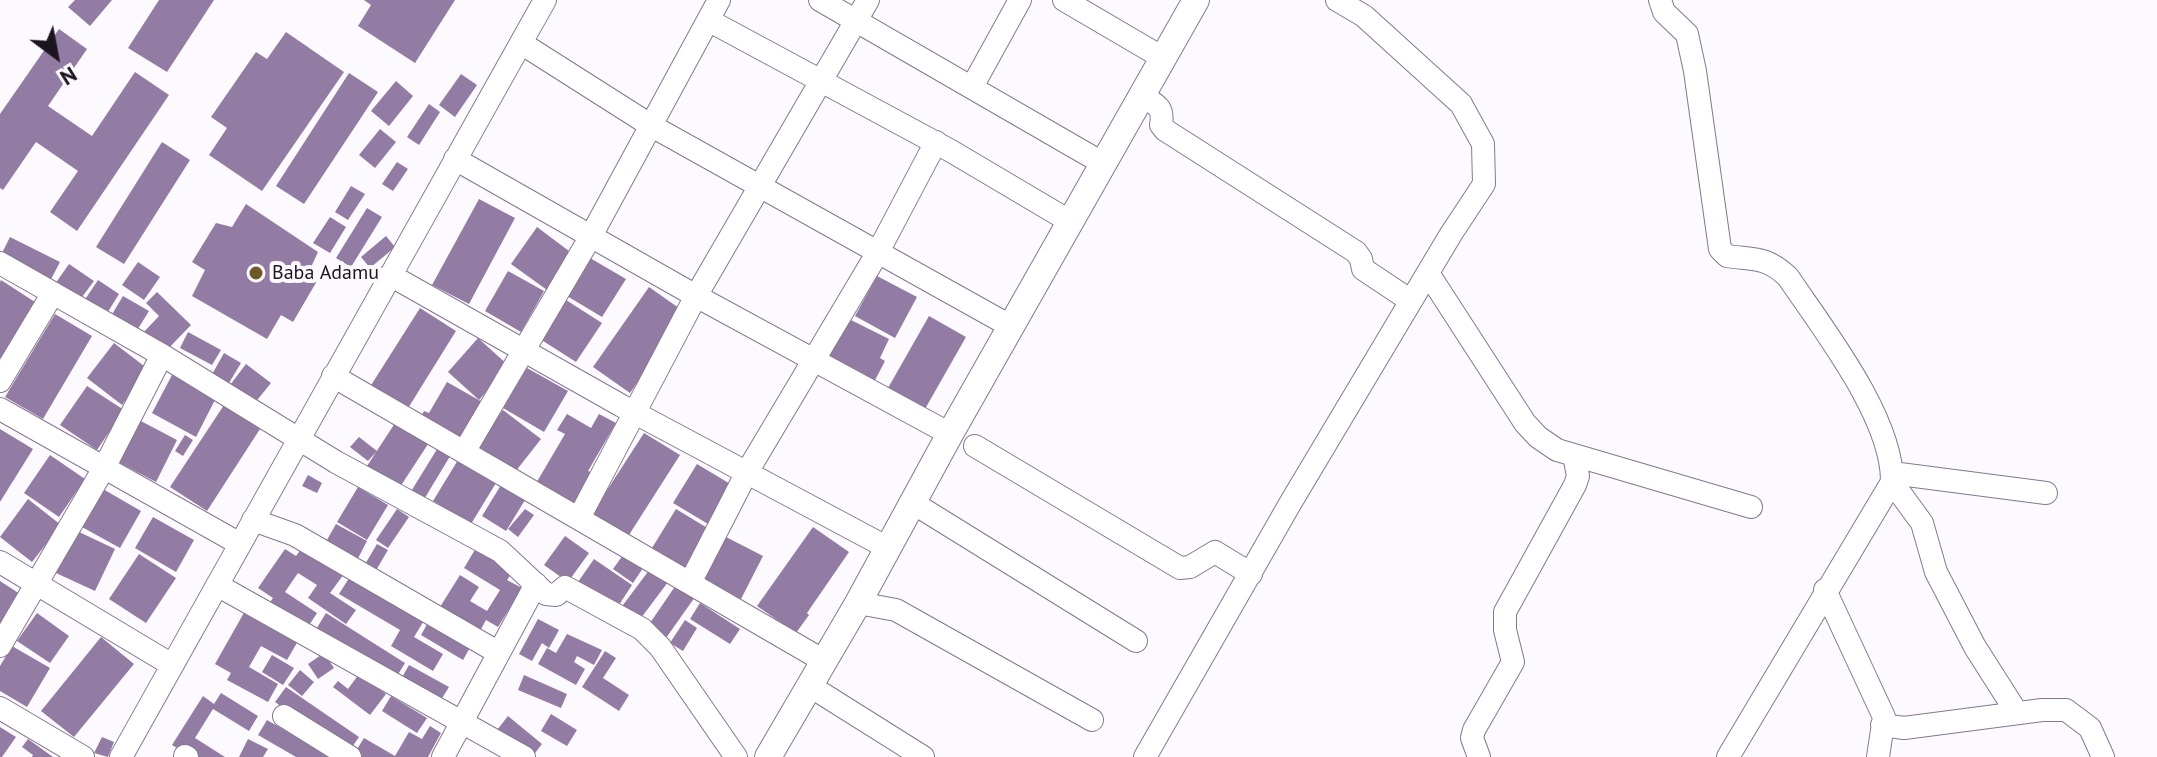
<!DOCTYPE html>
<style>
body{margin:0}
#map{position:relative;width:2157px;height:757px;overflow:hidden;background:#fcf9ff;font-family:"PT Sans",sans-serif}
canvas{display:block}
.north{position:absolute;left:16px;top:16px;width:80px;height:80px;-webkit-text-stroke:6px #fcf9ff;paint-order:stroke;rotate:148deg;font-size:22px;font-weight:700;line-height:32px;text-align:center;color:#1b151f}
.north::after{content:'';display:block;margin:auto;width:28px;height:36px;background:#1b151f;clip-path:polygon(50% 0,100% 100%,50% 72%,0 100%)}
</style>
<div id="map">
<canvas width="2157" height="757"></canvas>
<div class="north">N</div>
</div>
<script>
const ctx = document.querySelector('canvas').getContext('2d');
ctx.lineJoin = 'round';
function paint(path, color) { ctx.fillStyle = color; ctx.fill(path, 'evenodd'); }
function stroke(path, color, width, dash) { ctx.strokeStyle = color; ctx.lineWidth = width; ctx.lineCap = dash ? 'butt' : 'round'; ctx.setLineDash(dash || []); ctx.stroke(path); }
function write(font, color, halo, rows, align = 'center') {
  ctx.font = font + ' "PT Sans",sans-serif'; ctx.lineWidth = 8; ctx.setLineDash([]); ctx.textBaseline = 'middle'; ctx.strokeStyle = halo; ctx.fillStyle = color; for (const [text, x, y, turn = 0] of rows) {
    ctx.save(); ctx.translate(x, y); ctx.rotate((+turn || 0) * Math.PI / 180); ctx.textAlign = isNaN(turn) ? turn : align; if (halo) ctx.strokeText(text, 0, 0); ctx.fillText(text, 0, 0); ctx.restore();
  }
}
const building = new Path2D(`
 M75 0H112L90 26 68 7Z
 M159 0H214L167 72 128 48Z
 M364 0H455L415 63 358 26 371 5Z
 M59 29 87 49 48 106 92 136 135 72 169 95 77 231 50 212 78 171 36 142 3 190 0 188V114Z
 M286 32 344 72 262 191 209 155 227 128 211 117 256 52 267 59Z
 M349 73 378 92 304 204 276 186Z
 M461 74 477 85 455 117 439 105Z
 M396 81 413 96 389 126 371 111Z
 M429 104 440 112 419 145 407 137Z
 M380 129 396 142 375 168 359 155Z
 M162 142 190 160 124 264 96 247Z
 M397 162 408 169 393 191 382 184Z
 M351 186 365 194 348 220 335 212Z
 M479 199 515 218 469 304 432 285Z
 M246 204 318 252 307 276 317 281 293 322 281 315 267 339 192 296 205 270 192 262 216 223 232 227Z
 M367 208 382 217 351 267 336 258Z
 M330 217 346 227 330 253 313 243Z
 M537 227 573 254 547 290 511 264Z
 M386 236 395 247 370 268 361 257Z
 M10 237 60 262 48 285 0 257Z
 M590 258 626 279 602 317 567 296Z
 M138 262 160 277 144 300 122 285Z
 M69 264 94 281 79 301 55 284Z
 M508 271 544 291 521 332 485 311Z
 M877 276 917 297 895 338 855 316Z
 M1 280 38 304 0 361V282Z
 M98 280 119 294 106 315 84 301Z
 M649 287 686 313 630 393 593 367Z
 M157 292 191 325 162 355 141 335 159 316 146 303Z
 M123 296 149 311 136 332 111 316Z
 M566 300 602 323 576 362 540 339Z
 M420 308 456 331 405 413 368 390Z
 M55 314 92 336 43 419 5 397Z
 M929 316 966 337 925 409 888 388Z
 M847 318 889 339 880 358 885 361 873 384 826 359Z
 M188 332 221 350 212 365 180 348Z
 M478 338 509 366 479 400 448 372Z
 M114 343 148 369 122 405 87 378Z
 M224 353 241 363 226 388 210 378Z
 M246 364 271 383 254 404 230 385Z
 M527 368 568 391 544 432 503 408Z
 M172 375 216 398 196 437 152 413Z
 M447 382 484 403 460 444 419 420 424 411 429 413Z
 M87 386 124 410 97 450 60 425Z
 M224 405 260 429 207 511 170 487Z
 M503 410 541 439 512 476 475 448Z
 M567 414 591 428 599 414 616 423 588 471 593 473 573 507 535 485 565 434 557 430Z
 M399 417 432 438 400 487 367 466Z
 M137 419 177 440 156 482 116 461Z
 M0 429 33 449 0 502Z
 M644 433 680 455 627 538 591 515Z
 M185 435 193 440 183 456 175 451Z
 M359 437 377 451 368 461 350 447Z
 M439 446 452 453 423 501 410 493Z
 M50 455 85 479 59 517 24 493Z
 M458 460 496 483 471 524 433 501Z
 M697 464 732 485 708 524 673 503Z
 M308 475 322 483 317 493 302 486Z
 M501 485 525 500 506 531 482 516Z
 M358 487 388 505 367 540 337 522Z
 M103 489 141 511 120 548 82 527Z
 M28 499 61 525 32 562 0 537Z
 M397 509 409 517 388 548 376 540Z
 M525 509 534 515 518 537 508 529Z
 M676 509 709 529 684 568 652 548Z
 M153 517 194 540 176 572 135 548Z
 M336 524 367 541 355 564 323 547Z
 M813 527 849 552 807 613 809 615 796 633 757 606Z
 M77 531 115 549 95 591 56 573Z
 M565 536 589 553 568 582 544 565Z
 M726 537 763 556 741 599 704 580Z
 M377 544 388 550 375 572 364 566Z
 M303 547 344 574 330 593 356 610 346 624 308 598 317 585 298 573 285 592 317 613 306 630 268 605 273 598 258 588 285 549 296 556Z
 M476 548 513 571 507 580 522 588 498 627 486 620 480 631 440 607 460 575 479 587 470 601 487 611 500 590 464 568Z
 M139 554 176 578 146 623 109 599Z
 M623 555 643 568 633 583 613 569Z
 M594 559 632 585 617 608 578 582Z
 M650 569 668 582 638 622 620 609Z
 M351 575 425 619 414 637 443 654 433 671 391 646 400 630 339 594Z
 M0 581 20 594 0 625Z
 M676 585 695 597 666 638 648 626Z
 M700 603 740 629 730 644 690 619Z
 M245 611 298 641 287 660 261 646 249 667 278 684 268 702 227 680 231 673 215 664Z
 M37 613 69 636 50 663 17 641Z
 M326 613 405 663 394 681 315 631Z
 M430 619 472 644 463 660 421 635Z
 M538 619 559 630 549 648 542 643 532 661 519 654Z
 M685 620 697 628 683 651 670 643Z
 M567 634 602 650 594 665 577 656 574 662 585 669 576 685 538 664 547 648 556 653Z
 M101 637 134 664 74 737 41 711Z
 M12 646 50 668 27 707 0 691V666Z
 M605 651 616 658 603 678 629 695 619 711 582 687Z
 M324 653 334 668 318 679 308 664Z
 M272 655 294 668 283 685 262 672Z
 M409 665 449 687 439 703 400 681Z
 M300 670 314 682 302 696 288 685Z
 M359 674 386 694 370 715 333 687 338 681 348 689Z
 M524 675 567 694 561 708 518 690Z
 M286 687 359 737 348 753 275 702Z
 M221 693 258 716 249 731 213 709 195 738 225 757H192L172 745 203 696 214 704Z
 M391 696 427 718 417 733 382 711Z
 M551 714 577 730 567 746 541 731Z
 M508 716 542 744 532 757 497 730Z
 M267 720 331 757H296L258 735Z
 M430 726 441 733 428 757H359L354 754 364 738 395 756 409 732 422 739Z
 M0 727 16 737 2 757H0Z
 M102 737 114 742 108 757 94 753Z
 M28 739 53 757H32L33 755 22 747Z
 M248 739 268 749 263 757H239Z`);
const minor = new Path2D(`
 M820 0 1104 164
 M1064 0 1163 58
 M1660 0 1664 12 1687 34 1695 71 1720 249 1727 256C1754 260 1766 256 1788 277 1823 329 1893 418 1892 482L1728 757
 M708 20 951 151 1071 222
 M521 43 650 125 1012 327
 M972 87 1020 0
 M1142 96C1157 105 1164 107 1161 125L1165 130 1356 252 1361 259 1363 269 1411 301
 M455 159 696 296 950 434
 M0 263 162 355 336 462 500 551 546 594 556 595 565 587 642 629 660 647 736 757
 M1428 273 1525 423 1538 437 1557 450 1751 507
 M390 275 622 406 888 548
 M333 376 824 661
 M0 381 53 293
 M0 409 240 544
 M975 446 1180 568 1190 567 1215 552 1251 574
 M464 452 591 236 719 0
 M1892 473 2046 493
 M1892 482 1922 523 1936 572 1975 647 2017 713
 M913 503 1136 641
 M579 518 696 296 868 0
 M253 520 295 535 499 653
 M0 562 172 665
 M690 583 747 472 878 252 936 142
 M217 585 524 757
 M1825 590 1884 717 1878 757
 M858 603 896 610 1092 720
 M0 646 104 468 162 355
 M810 686 923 757
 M0 708 83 757
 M284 716 350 757
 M1882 725 1904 728 2042 710H2066L2090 728 2103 757
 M185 756 187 757
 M121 757 545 0
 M443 757 536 584
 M1145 757 1291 502 1451 234 1484 184 1483 144 1461 104 1364 16 1337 0
 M1479 757 1472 738 1474 730 1513 662 1505 630V612L1575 485 1578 476 1574 455`);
const tertiary = new Path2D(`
 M768 757 858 603 950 434 1196 0`);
const markers = [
 [256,273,8,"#705929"]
];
const poiNames = [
 ["Baba Adamu",272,273]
];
paint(building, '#937ca4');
stroke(minor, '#857790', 24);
stroke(tertiary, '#857790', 28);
stroke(minor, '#fff', 22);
stroke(tertiary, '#fff', 26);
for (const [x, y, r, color] of markers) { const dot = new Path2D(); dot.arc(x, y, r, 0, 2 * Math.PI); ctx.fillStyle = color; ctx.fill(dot); stroke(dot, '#fcf9ff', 3); }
write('20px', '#1b151f', '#fcf9ff', poiNames, 'left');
</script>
